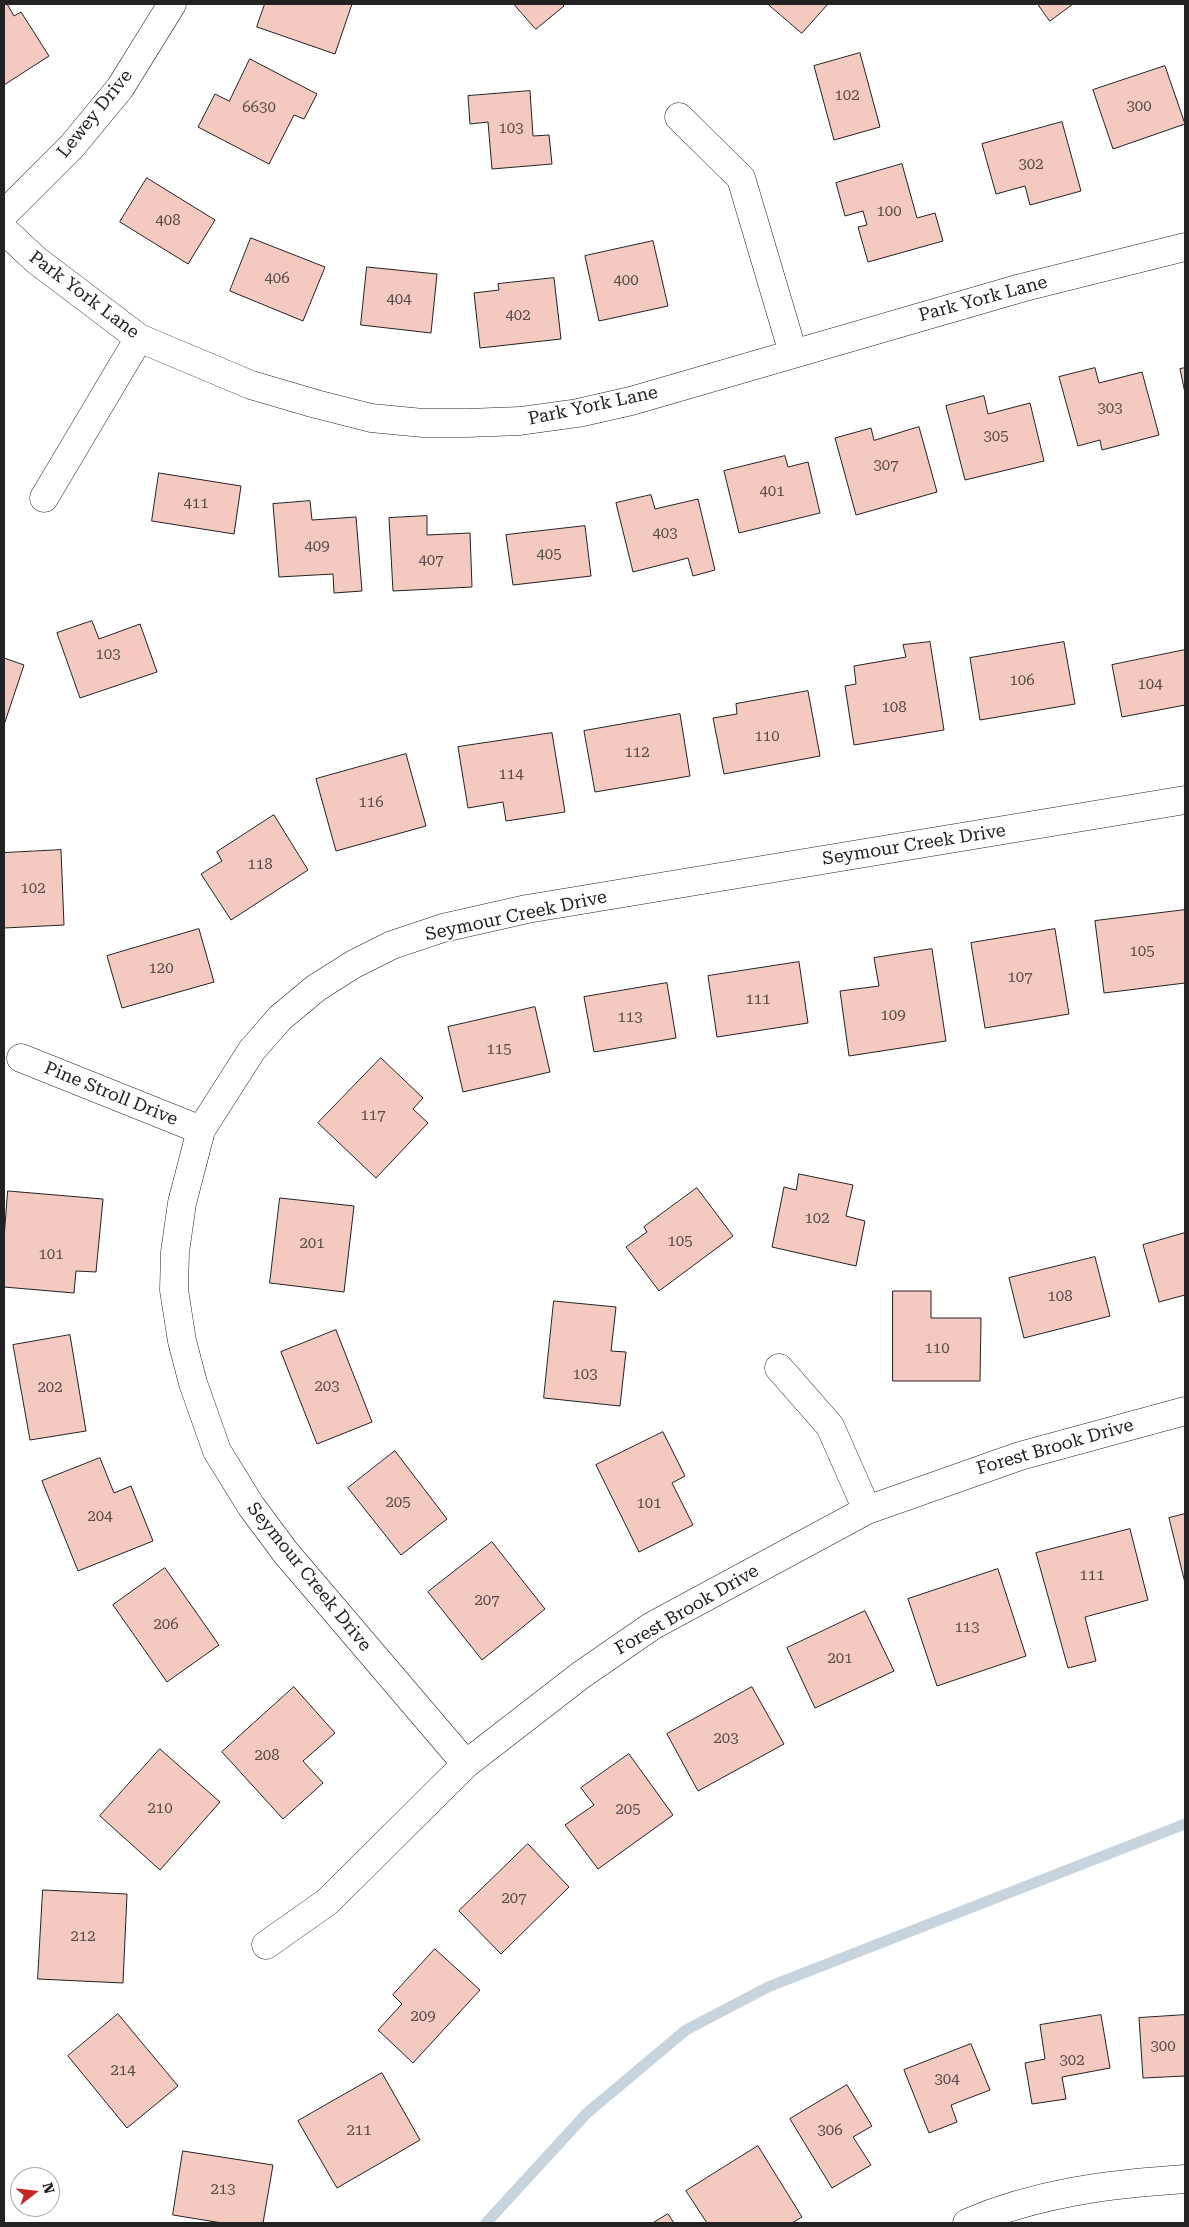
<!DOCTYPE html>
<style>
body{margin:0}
#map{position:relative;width:1189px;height:2227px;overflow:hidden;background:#fff;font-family:"Roboto Serif",serif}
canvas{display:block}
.frame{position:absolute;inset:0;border:5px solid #222;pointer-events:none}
.north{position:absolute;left:10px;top:2167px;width:50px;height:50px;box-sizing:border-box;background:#fff;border:1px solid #a7a7a7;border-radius:50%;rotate:74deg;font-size:14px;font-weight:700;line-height:20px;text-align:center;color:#222}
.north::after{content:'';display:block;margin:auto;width:18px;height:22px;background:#c62828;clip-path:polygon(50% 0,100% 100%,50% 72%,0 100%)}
</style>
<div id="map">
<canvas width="1189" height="2227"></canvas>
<div class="frame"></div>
<div class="north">N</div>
</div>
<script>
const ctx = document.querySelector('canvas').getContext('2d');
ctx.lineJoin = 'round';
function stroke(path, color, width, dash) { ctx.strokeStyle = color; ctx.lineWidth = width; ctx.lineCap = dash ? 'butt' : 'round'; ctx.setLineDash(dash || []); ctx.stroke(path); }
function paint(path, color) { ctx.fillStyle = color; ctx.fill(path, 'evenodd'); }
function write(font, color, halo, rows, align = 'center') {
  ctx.font = font + ' "Roboto Serif",serif'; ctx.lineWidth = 4; ctx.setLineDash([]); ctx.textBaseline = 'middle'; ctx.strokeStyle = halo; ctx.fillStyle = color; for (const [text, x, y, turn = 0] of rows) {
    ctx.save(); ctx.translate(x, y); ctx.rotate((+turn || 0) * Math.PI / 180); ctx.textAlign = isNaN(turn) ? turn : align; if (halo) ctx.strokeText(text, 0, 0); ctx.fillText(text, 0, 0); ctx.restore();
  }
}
const stream = new Path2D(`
 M486 2223 587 2113 686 2030 768 1987 1185 1824`);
const building = new Path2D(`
 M4 4H7L14 16 21 12 49 56 4 85Z
 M265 4H352L335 54 257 27Z
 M514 4H562L564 6 536 29Z
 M768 4H828L802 33Z
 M1038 4H1073L1050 21Z
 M860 53 880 127 834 140 814 66Z
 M250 59 317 94 304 119 294 115 269 164 198 127 215 94 229 101Z
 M1165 66 1185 124 1113 149 1093 90Z
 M530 91 533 136 549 135 552 164 492 169 488 122 470 124 468 96Z
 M1062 122 1081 191 1030 205 1025 186 996 194 982 144Z
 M902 164 917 218 935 213 943 241 868 262 858 227 867 225 863 211 845 216 836 183Z
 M147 178 215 220 188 264 120 222Z
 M251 238 325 267 303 321 230 291Z
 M653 241 668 306 599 321 585 256Z
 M367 267 437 274 431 333 361 325Z
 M554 278 561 339 480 348 474 293 499 290 498 284Z
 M1095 368 1099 383 1142 372 1159 435 1102 450 1100 440 1078 446 1059 377Z
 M1185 368V393L1180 369Z
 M984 396 988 414 1030 403 1044 461 965 480 946 406Z
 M919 427 937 492 856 515 835 438 871 428 874 440Z
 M785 456 788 467 808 462 820 513 739 533 724 471Z
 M159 473 241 486 234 534 152 521Z
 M651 495 655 509 698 499 715 570 693 576 688 558 633 572 616 503Z
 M310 501 312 520 356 517 362 591 334 593 333 574 279 577 273 504Z
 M427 516V535L470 533 472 587 393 591 389 518Z
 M585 526 591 576 513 585 506 535Z
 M92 621 99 639 140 624 157 672 80 698 57 633Z
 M930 642 944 730 854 745 845 686 856 684 854 666 906 657 903 645Z
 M1064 642 1075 704 980 720 970 658Z
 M1185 650V705L1122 717 1112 665Z
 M4 658 24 665 4 725Z
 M808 691 820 756 724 774 713 718 737 714 736 704Z
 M680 714 690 776 595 792 584 731Z
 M552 733 565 812 506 821 503 802 468 808 458 747Z
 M406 754 426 826 336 851 316 779Z
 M274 815 308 870 231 920 201 874 222 861 217 852Z
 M61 850 64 925 4 928V853Z
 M1185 910V983L1104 993 1095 921Z
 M199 929 214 982 122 1008 107 956Z
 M1055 929 1069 1014 985 1028 971 943Z
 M932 949 946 1041 849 1056 840 991 879 986 874 958Z
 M799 962 808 1023 717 1037 708 976Z
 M667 983 676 1038 594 1052 584 997Z
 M535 1007 550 1072 463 1092 448 1027Z
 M381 1058 423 1098 413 1109 428 1123 376 1178 318 1123Z
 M799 1174 853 1185 846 1216 865 1221 856 1266 772 1247 784 1187 796 1190Z
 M697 1188 733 1236 659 1291 626 1247 647 1232 644 1227Z
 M8 1191 103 1199 96 1272 76 1271 74 1293 4 1287V1239Z
 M280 1198 354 1206 344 1292 270 1283Z
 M1185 1233V1295L1159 1302 1143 1245Z
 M1095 1257 1110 1316 1024 1338 1009 1278Z
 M893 1291H931V1318H981L980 1381H893Z
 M554 1301 616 1307 611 1351 626 1352 620 1406 544 1398Z
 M336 1330 372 1422 317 1444 281 1352Z
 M70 1335 86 1431 30 1440 13 1345Z
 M663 1432 685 1476 672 1483 693 1525 639 1552 596 1465Z
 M395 1451 447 1519 401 1555 348 1488Z
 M100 1458 114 1493 131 1486 153 1541 78 1571 42 1481Z
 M1185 1514V1583L1169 1518Z
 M1130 1529 1148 1600 1085 1617 1096 1661 1068 1668 1036 1553Z
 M492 1542 545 1609 482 1660 428 1592Z
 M165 1568 219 1645 167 1682 113 1605Z
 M998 1569 1026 1656 937 1686 908 1599Z
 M865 1611 894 1671 815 1708 787 1648Z
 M294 1687 335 1733 303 1761 323 1783 283 1819 222 1752Z
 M752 1687 784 1744 698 1791 667 1734Z
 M160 1749 220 1802 160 1870 100 1816Z
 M629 1754 673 1815 598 1869 565 1825 594 1805 581 1788Z
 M528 1844 569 1887 501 1954 459 1911Z
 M43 1890 127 1894 123 1983 38 1979Z
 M435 1949 480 1990 413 2063 378 2030 402 2004 393 1995Z
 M118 2014 178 2086 127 2128 68 2056Z
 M1101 2015 1110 2068 1062 2077 1066 2099 1032 2104 1025 2063 1045 2059 1040 2025Z
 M1185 2015V2076L1143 2078 1139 2018Z
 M971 2044 990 2090 951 2105 957 2122 929 2133 904 2070Z
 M382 2073 420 2140 337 2188 298 2121Z
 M847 2085 872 2126 853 2137 871 2165 832 2188 790 2119Z
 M758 2146 802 2217 792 2223H707L686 2191Z
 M183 2151 273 2165 263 2223H222L173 2215Z
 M668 2214 674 2223H653Z`);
const street = new Path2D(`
 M679 117 741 178 793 353
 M4 214 73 145 120 88 172 4
 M4 230 36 260 139 338 251 385 316 404 371 418 423 423H467L520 421 578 413 631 401 1021 288 1185 247
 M44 498 139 338
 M21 1058 201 1130
 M779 1368 830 1426 867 1510
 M466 1764 286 1553 251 1506 217 1451 193 1383 182 1341 174 1290 175 1252 182 1203 201 1130 252 1050 280 1018 316 988 354 964 392 945 443 928 527 909 1185 800
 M266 1945 327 1902 466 1764 581 1675 652 1626 867 1510 1020 1456 1185 1411
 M967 2223C1037 2193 1109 2184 1185 2179`);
const numberNames = [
 ["102",847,96],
 ["300",1139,107],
 ["6630",259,108],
 ["103",511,129],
 ["302",1031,165],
 ["100",889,212],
 ["408",168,221],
 ["406",277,279],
 ["400",626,281],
 ["404",399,300],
 ["402",518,316],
 ["303",1110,409],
 ["305",996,437],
 ["307",886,466],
 ["401",772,492],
 ["411",196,504],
 ["403",665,534],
 ["409",317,547],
 ["405",549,555],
 ["407",431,561],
 ["103",108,655],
 ["106",1022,681],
 ["104",1150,685],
 ["108",894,708],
 ["110",767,737],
 ["112",637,753],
 ["114",511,775],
 ["116",371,803],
 ["118",260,865],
 ["102",33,889],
 ["105",1142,952],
 ["120",161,969],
 ["107",1020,978],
 ["111",758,1000],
 ["109",893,1016],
 ["113",630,1018],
 ["115",499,1050],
 ["117",373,1116],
 ["102",817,1219],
 ["105",680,1242],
 ["201",312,1244],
 ["101",51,1255],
 ["108",1060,1297],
 ["110",937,1349],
 ["103",585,1375],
 ["203",327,1387],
 ["202",50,1388],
 ["205",398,1503],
 ["101",649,1504],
 ["204",100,1517],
 ["111",1092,1576],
 ["207",487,1601],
 ["206",166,1625],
 ["113",967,1628],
 ["201",840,1659],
 ["203",726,1739],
 ["208",267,1756],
 ["210",160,1809],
 ["205",628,1810],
 ["207",514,1899],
 ["212",83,1937],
 ["209",423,2017],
 ["300",1163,2047],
 ["302",1072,2061],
 ["214",123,2071],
 ["304",947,2080],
 ["211",359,2131],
 ["306",830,2131],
 ["213",223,2190]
];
const streetNames = [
 ["Lewey Drive",95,114,-51],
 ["Park York Lane",84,295,37],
 ["Park York Lane",983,299,-15],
 ["Park York Lane",593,406,-12],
 ["Seymour Creek Drive",914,845,-9],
 ["Seymour Creek Drive",516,916,-12],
 ["Pine Stroll Drive",111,1094,22],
 ["Forest Brook Drive",1055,1447,-16],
 ["Seymour Creek Drive",309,1577,51],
 ["Forest Brook Drive",687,1610,-30]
];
stroke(stream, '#c7d3dd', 11);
paint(building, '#f3c9c0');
stroke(building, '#222', 1);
stroke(street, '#222', 29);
stroke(street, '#fff', 28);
write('15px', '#564c4a', null, numberNames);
write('18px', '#222', '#fff', streetNames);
</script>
